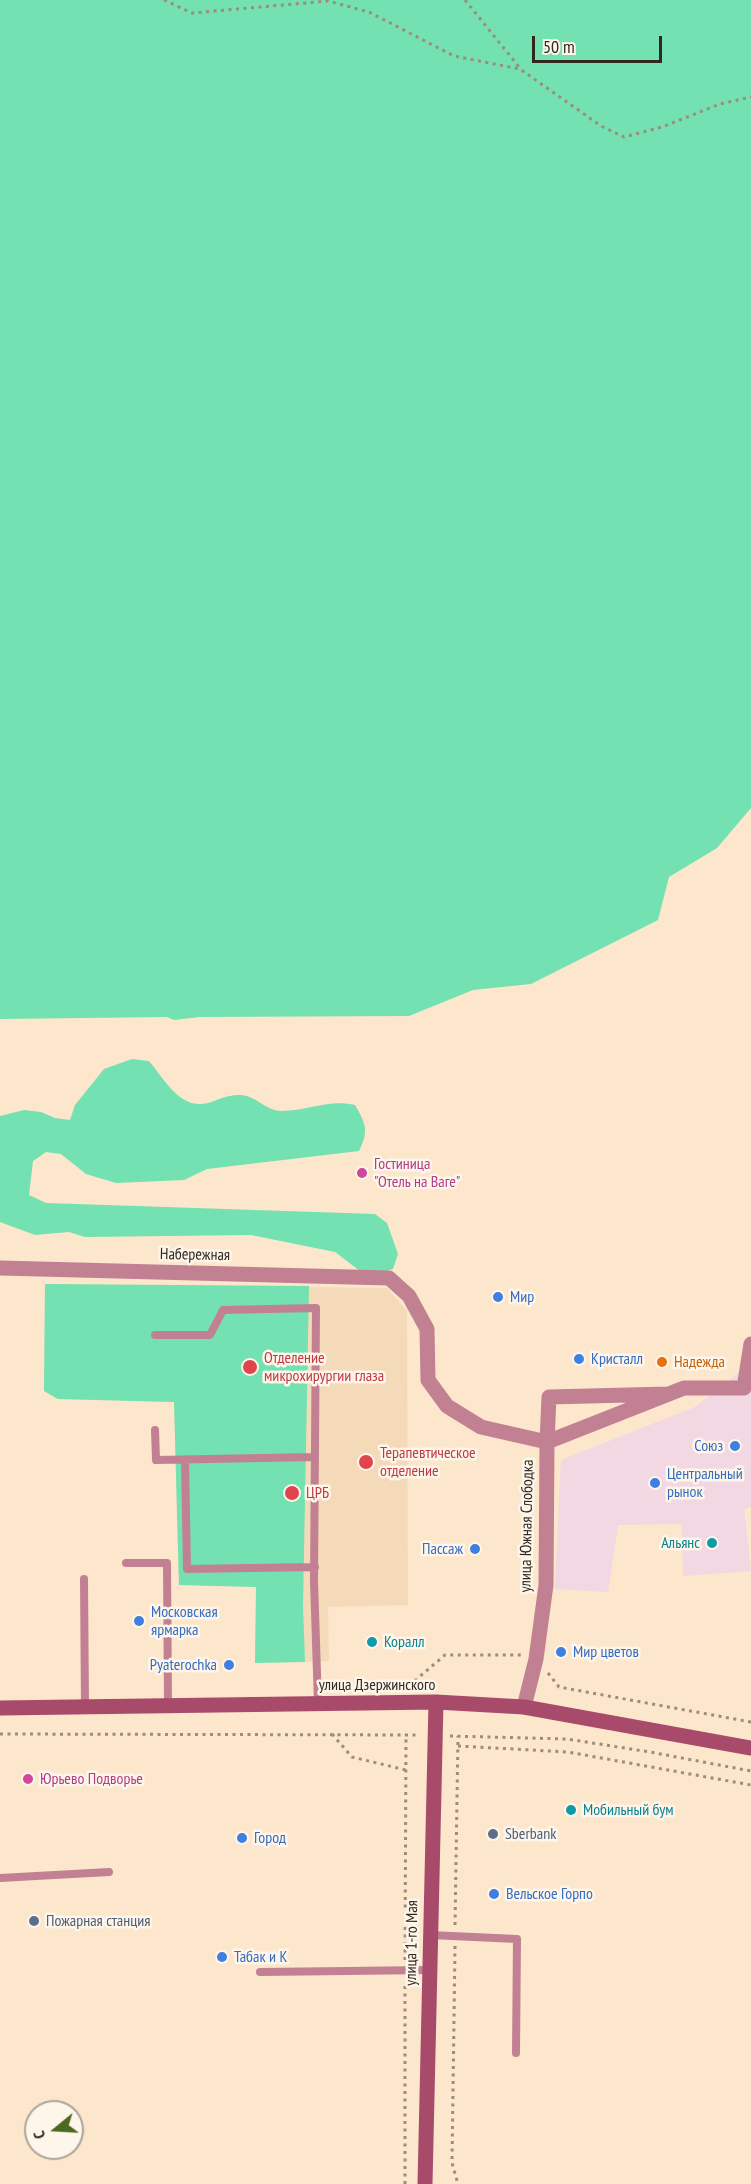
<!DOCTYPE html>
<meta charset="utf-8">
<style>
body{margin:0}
#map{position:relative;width:751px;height:2184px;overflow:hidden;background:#fce6cc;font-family:"PT Sans Narrow",sans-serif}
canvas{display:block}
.north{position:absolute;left:24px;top:2100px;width:60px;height:60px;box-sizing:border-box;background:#fef6eb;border:2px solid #aca499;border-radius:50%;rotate:252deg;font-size:16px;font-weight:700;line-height:24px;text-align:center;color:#31291f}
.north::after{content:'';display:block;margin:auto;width:21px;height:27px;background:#49691f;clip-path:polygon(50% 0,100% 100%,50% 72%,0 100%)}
.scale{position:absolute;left:532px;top:36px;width:130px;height:27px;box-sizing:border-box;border:3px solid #31291f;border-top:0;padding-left:8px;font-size:18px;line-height:21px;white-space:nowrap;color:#31291f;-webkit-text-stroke:4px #fef6eb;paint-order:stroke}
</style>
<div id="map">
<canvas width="751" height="2184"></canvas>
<div class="north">С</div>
<div class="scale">50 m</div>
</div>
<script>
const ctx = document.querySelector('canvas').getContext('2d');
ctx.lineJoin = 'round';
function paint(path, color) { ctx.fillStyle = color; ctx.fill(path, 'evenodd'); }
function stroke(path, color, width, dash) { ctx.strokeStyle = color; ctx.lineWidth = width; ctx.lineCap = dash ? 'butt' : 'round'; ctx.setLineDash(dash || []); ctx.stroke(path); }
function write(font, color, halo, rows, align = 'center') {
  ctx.font = font + ' "PT Sans Narrow",sans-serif'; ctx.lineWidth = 5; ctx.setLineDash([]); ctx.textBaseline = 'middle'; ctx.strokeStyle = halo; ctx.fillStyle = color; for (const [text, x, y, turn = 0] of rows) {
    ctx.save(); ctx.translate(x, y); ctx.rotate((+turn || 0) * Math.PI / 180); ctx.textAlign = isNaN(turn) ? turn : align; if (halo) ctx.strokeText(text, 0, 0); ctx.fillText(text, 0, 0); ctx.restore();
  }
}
const commercial = new Path2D(`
 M751 1363V1507L744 1509 751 1571 683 1576 682 1524 618 1525 608 1592 555 1589 561 1460 695 1407Z`);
const built = new Path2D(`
 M45 1284 387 1288 407 1311 408 1605 328 1607 329 1661 255 1663 256 1587 179 1585 174 1402 58 1399 44 1391Z`);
const green = new Path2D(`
 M0 0H751V808L717 848 669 877 658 920 531 984 473 990 409 1016 200 1017 174 1020 167 1017 0 1019Z
 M132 1059 149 1061C165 1080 180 1110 208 1103 217 1100 230 1094 240 1095 256 1095 265 1111 282 1111 308 1111 328 1099 355 1105 366 1124 369 1131 359 1151L207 1169 184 1180 116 1183 86 1174 61 1154 46 1152 33 1161 29 1195 46 1203 375 1214 387 1223 398 1254 393 1269 377 1274 360 1271 335 1252 251 1235 85 1237 69 1232 35 1235 0 1222V1116L24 1110 41 1112 55 1118 70 1120 75 1105 104 1069Z
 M45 1284 309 1286 303 1605 305 1662 255 1663 256 1587 179 1585 174 1402 58 1399 44 1391Z`);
const path = new Path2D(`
 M164 0 192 13 328 1 369 12 454 56 520 69 601 126 624 137 662 127 720 104 751 97
 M465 0 519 67
 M548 1673 559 1687 751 1722
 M401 1685 411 1684 445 1655H521
 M0 1734 419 1735
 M332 1734 352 1757 406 1770
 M450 1736 567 1739 650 1752 751 1771
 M458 1746 568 1752 751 1785
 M455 1925 458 1736
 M455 1946 452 2163 458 2184
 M405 1960 406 1734
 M405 2184V1982`);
const lane = new Path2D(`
 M155 1335H210L223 1310 316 1308 314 1581 318 1703
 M155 1430 156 1460 315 1457
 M185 1460 187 1569 315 1567
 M126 1563H167L168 1705
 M84 1579 85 1707
 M0 1878 109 1872
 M430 1935 517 1939 516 2053
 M260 1972 430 1970`);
const street = new Path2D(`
 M0 1268 389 1278 409 1296 427 1329 428 1380 447 1406 481 1427 547 1442 549 1397 668 1394
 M524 1707 536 1659 546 1585 547 1442 684 1388H744L751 1344`);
const secondary = new Path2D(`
 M0 1708 436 1702 524 1707 751 1748
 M425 2184 436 1702`);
const markers = [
 [362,1173,6,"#d1479c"],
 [498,1297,6,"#3f7fe0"],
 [579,1359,6,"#3f7fe0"],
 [662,1362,6,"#e8710a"],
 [250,1367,8,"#e0444e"],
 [735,1446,6,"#3f7fe0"],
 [366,1462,8,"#e0444e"],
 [655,1483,6,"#3f7fe0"],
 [292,1493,8,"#e0444e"],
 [712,1543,6,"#0f9aa8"],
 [475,1549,6,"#3f7fe0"],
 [139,1621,6,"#3f7fe0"],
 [372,1642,6,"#0f9aa8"],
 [561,1652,6,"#3f7fe0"],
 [229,1665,6,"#3f7fe0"],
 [28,1779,6,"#d1479c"],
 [571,1810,6,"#0f9aa8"],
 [493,1834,6,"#5c6f8a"],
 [242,1838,6,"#3f7fe0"],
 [494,1894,6,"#3f7fe0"],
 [34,1921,6,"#5c6f8a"],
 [222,1957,6,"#3f7fe0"]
];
const hotelNames = [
 ["Гостиница",374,1164],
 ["\"Отель на Ваге\"",374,1182],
 ["Юрьево Подворье",40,1779]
];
const streetNames = [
 ["Набережная",195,1255,1],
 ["улица Южная Слободка",527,1526,-89],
 ["улица Дзержинского",377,1685],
 ["улица 1-го Мая",412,1943,-89]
];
const shopNames = [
 ["Мир",510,1297],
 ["Кристалл",591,1359],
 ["Союз",723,1446,"right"],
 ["Центральный",667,1474],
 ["рынок",667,1492],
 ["Пассаж",463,1549,"right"],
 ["Московская",151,1612],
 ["ярмарка",151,1630],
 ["Мир цветов",573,1652],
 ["Pyaterochka",217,1665,"right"],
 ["Город",254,1838],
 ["Вельское Горпо",506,1894],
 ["Табак и К",234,1957]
];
const healthNames = [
 ["Отделение",264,1358],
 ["микрохирургии глаза",264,1376],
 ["Терапевтическое",380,1453],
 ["отделение",380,1471],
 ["ЦРБ",306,1493]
];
const foodNames = [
 ["Надежда",674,1362]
];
const cultureNames = [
 ["Альянс",700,1543,"right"],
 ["Коралл",384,1642],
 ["Мобильный бум",583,1810]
];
const serviceNames = [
 ["Sberbank",505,1834],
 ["Пожарная станция",46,1921]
];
paint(commercial, '#f1d8e2');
paint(built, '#f5dab9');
paint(green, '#73e1b1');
stroke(path, '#9c8d7a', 3, [3, 4.5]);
stroke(lane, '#c28193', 8);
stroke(street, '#c28193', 15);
stroke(secondary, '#a84b6b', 15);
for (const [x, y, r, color] of markers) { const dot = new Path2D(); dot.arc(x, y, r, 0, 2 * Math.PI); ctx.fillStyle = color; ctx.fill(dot); stroke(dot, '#fef6eb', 2); }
write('16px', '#b23c85', '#fef6eb', hotelNames, 'left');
write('16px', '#31291f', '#fef6eb', streetNames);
write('16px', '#366cbe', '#fef6eb', shopNames, 'left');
write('16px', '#be3a42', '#fef6eb', healthNames, 'left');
write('16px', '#c56008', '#fef6eb', foodNames, 'left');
write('16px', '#0d838f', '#fef6eb', cultureNames, 'left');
write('16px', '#4e5e75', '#fef6eb', serviceNames, 'left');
</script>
